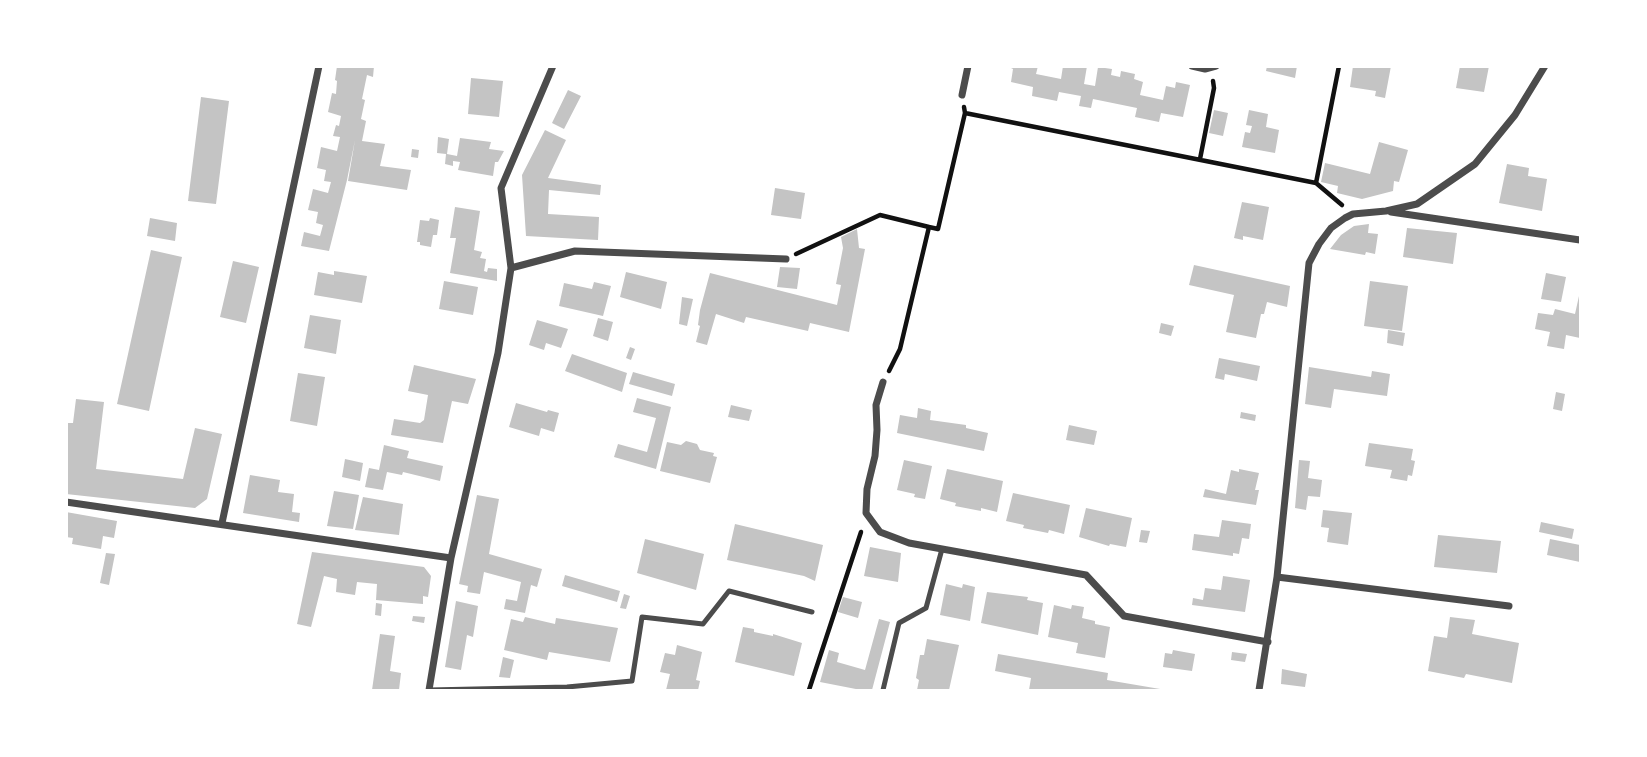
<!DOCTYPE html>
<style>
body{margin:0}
#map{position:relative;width:1647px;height:757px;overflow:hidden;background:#fff;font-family:"Libre Baskerville",serif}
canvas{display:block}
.frame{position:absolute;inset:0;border:68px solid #fff;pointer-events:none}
</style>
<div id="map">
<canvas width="1647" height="757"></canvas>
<div class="frame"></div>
</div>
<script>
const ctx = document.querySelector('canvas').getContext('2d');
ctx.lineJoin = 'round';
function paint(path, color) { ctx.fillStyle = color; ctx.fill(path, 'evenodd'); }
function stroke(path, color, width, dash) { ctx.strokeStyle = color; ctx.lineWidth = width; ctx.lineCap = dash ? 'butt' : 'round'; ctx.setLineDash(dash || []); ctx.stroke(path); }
const building = new Path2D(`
 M337 66H374L373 77 367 75 362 99 365 100 361 119 366 121 362 141 385 144 380 166 411 170 407 190 348 181 355 140 347 180 329 251 301 246 304 232 320 236 323 225 316 223 318 212 308 210 313 189 328 193 331 182 324 181 326 170 317 168 321 147 337 151 340 137 333 136 336 125 339 126 341 116 328 112 332 93 336 94 337 81 335 80Z
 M1007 66H1038L1036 74 1061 79 1063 66H1087L1084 84 1095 86 1098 67 1112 69 1111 75 1120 77 1121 71 1135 74 1134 79 1143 82 1140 95 1163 100 1166 86 1175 88 1176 82 1190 85 1183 117 1161 113 1159 122 1135 117 1137 108 1093 99 1091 108 1079 106 1081 96 1059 92 1057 101 1032 96 1033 87 1011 82 1013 69Z
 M1267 66H1297L1295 78 1266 71Z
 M1353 66H1391L1385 98 1375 96 1376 91 1350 87Z
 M1460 66H1489L1484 92 1456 88Z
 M471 78 503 81 499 117 468 114Z
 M568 90 581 96 564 129 552 123Z
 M201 97 229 101 216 204 188 201Z
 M1214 110 1228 113 1223 136 1209 133Z
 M1249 110 1268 114 1266 127 1279 130 1275 153 1242 147 1245 132 1250 133 1252 126 1246 125Z
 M545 130 566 140 548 178 601 185 600 195 549 190 548 214 599 217 598 240 526 236 522 175Z
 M438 137 449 139 447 154 457 156 460 138 491 142 489 149 504 151 498 162H495L493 176 458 170 460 162 453 161V166L445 164 446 154 437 153Z
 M1379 142 1408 150 1399 182 1394 181 1393 191 1362 199 1337 193 1338 186 1321 182 1325 163 1370 174Z
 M412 149 419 150 418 158 411 157Z
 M1507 164 1529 168 1528 176 1547 179 1542 211 1499 203Z
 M775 188 805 193 801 219 771 215Z
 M1242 202 1269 207 1263 240 1243 236V240L1234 238Z
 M455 207 480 211 474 250 482 252 480 258 486 259 484 271 487 272 488 268 497 269V281L450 273 456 238H450Z
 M150 218 177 223 175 241 147 236Z
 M430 218 439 220 437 235H433L431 247 420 245V242H417L420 220 429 221Z
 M1369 224 1368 233 1378 234 1375 254 1366 252 1365 255 1330 249 1341 235 1354 226Z
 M1407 228 1457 233 1453 264 1403 257Z
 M857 229 859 248 865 249 849 332 810 323 808 331 746 317 744 323 716 314 707 345 696 342 700 326 698 325 700 310 710 273 837 305 841 285 836 284 843 248 841 237Z
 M151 250 182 257 149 411 117 404Z
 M233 261 259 267 246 323 220 317Z
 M1194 265 1290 286 1287 307 1267 302 1264 314H1261L1256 338 1226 332 1234 295 1189 285Z
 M780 267 800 268 797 289 777 287Z
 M334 271 367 276 362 303 314 295 318 272 334 275Z
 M626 272 667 282 661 309 620 297Z
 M1546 273 1566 277 1561 302 1541 299Z
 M444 281 478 287 473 315 439 309Z
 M1370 281 1408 286 1402 331 1364 326Z
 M594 282 611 286 603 316 559 306 564 283 592 289Z
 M1579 296 1580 338 1566 335 1564 349 1547 346 1550 332 1535 329 1538 313 1553 315 1555 309 1575 314Z
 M682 297 693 299 687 326 679 324Z
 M310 315 341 320 336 354 304 348Z
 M598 318 613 322 608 341 593 336Z
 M537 320 568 329 561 348 546 343 544 350 529 345Z
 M1161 323 1174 326 1171 336 1159 333Z
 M1388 330 1405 333 1403 346 1387 343Z
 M630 347 635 349 631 360 626 358Z
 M572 354 627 373 622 392 565 371Z
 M1219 358 1260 366 1257 381 1225 374 1224 380 1215 378Z
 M414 365 476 379 468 404 452 401 443 443 391 435 394 419 420 423 424 420 428 395 408 391Z
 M1309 367 1371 377 1372 371 1390 374 1387 396 1334 389 1331 408 1305 404Z
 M633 372 675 384 672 396 629 384Z
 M298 373 325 377 317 426 290 421Z
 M1556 392 1565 394 1562 411 1553 409Z
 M637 398 671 407 656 469 614 457 618 444 647 452 656 418 633 412Z
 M76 399 104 402 96 469 183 479 195 428 222 434 207 499 195 508 66 494V437L68 423H73Z
 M516 403 547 412 548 410 559 413 554 432 541 428 539 436 509 427Z
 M731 405 752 410 749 421 728 417Z
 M918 408 931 411 930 420 966 425V428L988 433 984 451 897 433 900 415 917 418Z
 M1241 412 1256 415 1255 421 1240 418Z
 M1069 425 1097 431 1094 445 1066 440Z
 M686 441 697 444 700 450 714 453 713 456 717 457 710 483 660 471 667 442 681 445Z
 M1369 443 1413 449 1411 460 1415 461 1412 476 1408 475 1407 481 1390 478 1392 470 1365 466Z
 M384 445 409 451 407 458 443 466 440 481 403 472 402 475 387 472 383 490 365 487 369 468 379 470Z
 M345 459 363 463 360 481 342 477Z
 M904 460 932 466 925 499 914 497 915 494 897 490Z
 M1299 460 1310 461 1308 478 1322 480 1320 497 1308 496 1306 510 1295 508Z
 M947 469 1003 481 997 512 981 508V511L955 506 956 503 940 499Z
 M1239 469 1259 473 1255 490H1259L1256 505 1203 497 1205 489 1226 494 1231 470 1239 472Z
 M250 475 280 480 278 492 294 494 292 512 300 513 299 522 243 513Z
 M334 491 359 495 353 529 327 526Z
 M1013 493 1070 505 1064 534 1049 530 1048 533 1023 528 1024 525 1006 521Z
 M477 495 499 499 489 554 542 569 537 587 531 585 525 613 504 609 506 599 517 601 521 582 484 572 480 594 467 592 468 586 459 584Z
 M363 497 403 504 399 535 355 530Z
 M1086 508 1132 518 1126 547 1110 544 1109 546 1079 537Z
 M1323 510 1352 513 1348 545 1327 542 1329 528 1321 527Z
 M66 512 117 521 114 538 103 536 101 549 72 544 73 538 66 537Z
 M1222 520 1251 524 1249 539 1242 538 1239 554 1233 553V556L1192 550 1194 534 1219 537Z
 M1541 522 1574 529 1572 539 1539 532Z
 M735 524 823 545 815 581 804 576 727 560Z
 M1141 530 1150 531 1147 543 1139 542Z
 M1438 535 1501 541 1497 573 1434 567Z
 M645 539 704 554 696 590 637 573Z
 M1550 539 1580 545V562L1547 555Z
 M870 547 901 553 898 582 864 576Z
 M312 552 424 567 431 576 428 597 423 596V604L376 600 377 584 357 582 355 595 336 592 337 579 324 576 311 627 297 624Z
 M106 553 115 554 109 585 100 583Z
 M565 575 620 591 617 602 562 586Z
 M1223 576 1250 580 1245 612 1192 605 1193 598 1203 600 1205 588 1221 590Z
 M946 584 962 588 963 584 975 587 970 621 940 615Z
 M987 592 1028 597 1027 600 1043 603 1038 635 981 623Z
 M624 594 630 596 626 609 620 608Z
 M843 597 862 602 858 618 838 612Z
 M456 601 478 606 473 637 467 635 461 670 445 667Z
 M376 603 382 604 381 616 375 615Z
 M1054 605 1071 609 1072 605 1084 607 1082 618 1095 621V624L1110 627 1105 658 1076 653 1078 643 1048 637Z
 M413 616 425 617 424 623 412 621Z
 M525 617 555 624 556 618 618 628 610 662 549 652 547 660 504 650 511 619 523 622Z
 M1450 617 1475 620 1472 634 1519 643 1512 683 1466 674 1464 678 1428 671 1434 636 1447 638Z
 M879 619 890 622 872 690H861L820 682 829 650 839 653 837 662 865 670Z
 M743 627 754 629V632L773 636V634L802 643 794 676 735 662Z
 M380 634 395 636 390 671 401 673 399 690H372Z
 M927 639 959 645 949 690H917L919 680 916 678 920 655H924Z
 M677 645 702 652 696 680 700 681 698 690H666L670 674 660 672 665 653 675 655Z
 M1173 650 1195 654 1192 671 1163 667 1165 653 1172 654Z
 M1232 652 1247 654 1245 662 1231 660Z
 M998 654 1108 673 1107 680 1166 690H1029L1031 678 995 671Z
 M503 657 514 660 510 678 499 677Z
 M1282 669 1307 674 1305 687 1281 684Z`);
const path = new Path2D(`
 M964 107 965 113 1316 183 1342 205
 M1200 159 1214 88 1213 81
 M1316 183 1339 66
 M796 254 880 215 929 227
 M889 371 900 349 929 227 938 229 965 113
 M809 690 861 532`);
const service = new Path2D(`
 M429 690 567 687 632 681 642 617 703 624 729 591 812 612
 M883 690 899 623 926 608 942 549`);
const minor = new Path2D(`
 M1192 66 1205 69 1216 66
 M962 95 968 66
 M1391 212 1580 240
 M511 268 575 251 786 259
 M883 382 876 405 877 430 875 456 867 489 866 513 880 532 909 543 1086 575 1124 616 1268 642
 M66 502 451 558
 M222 523 319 66
 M1277 577 1509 606
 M429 690 451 558 498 353 511 268 501 188 553 66
 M1259 690 1277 577 1309 263 1319 244 1331 228 1345 218 1353 214 1386 211 1417 204 1475 164 1515 115 1545 66`);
paint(building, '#c4c4c4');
stroke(path, '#111', 4.5);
stroke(service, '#4c4c4c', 5);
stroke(minor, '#4c4c4c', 7);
</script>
